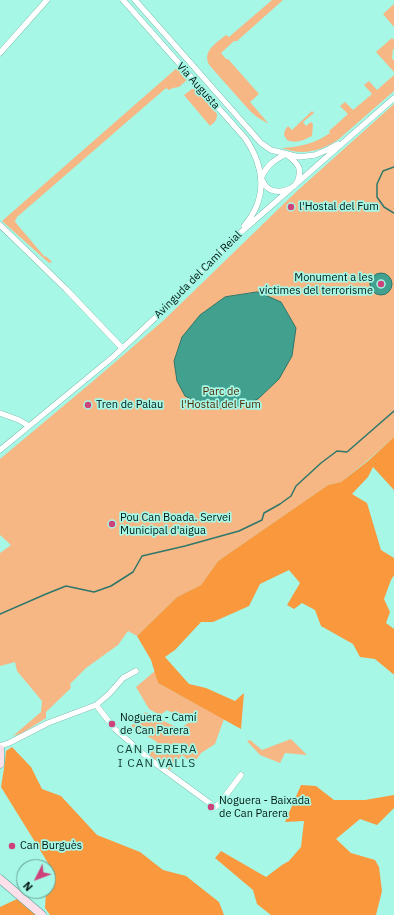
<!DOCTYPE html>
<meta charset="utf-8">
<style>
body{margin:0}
#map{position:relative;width:394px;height:915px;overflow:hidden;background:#a6f7e5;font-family:"IBM Plex Sans",sans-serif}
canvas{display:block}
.north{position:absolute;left:16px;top:859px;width:40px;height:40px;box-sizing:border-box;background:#a6f7e5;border:1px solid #649e91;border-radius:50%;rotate:228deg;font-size:11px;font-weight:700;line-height:16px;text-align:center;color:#011814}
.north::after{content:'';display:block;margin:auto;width:14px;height:18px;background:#cd427a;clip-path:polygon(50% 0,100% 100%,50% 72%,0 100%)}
</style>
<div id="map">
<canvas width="394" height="915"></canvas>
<div class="north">N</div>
</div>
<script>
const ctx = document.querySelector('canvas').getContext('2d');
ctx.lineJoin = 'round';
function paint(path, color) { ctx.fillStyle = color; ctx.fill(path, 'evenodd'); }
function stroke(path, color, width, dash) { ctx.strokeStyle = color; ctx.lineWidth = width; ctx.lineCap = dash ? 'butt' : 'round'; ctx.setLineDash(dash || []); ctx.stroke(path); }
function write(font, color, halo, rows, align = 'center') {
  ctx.font = font + ' "IBM Plex Sans",sans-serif'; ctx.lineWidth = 3.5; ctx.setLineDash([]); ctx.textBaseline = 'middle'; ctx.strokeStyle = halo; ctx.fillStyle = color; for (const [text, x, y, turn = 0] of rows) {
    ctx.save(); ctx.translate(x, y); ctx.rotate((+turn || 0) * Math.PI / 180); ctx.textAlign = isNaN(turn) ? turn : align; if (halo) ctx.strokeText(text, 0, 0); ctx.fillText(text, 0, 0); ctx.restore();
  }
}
const green = new Path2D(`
 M272 0H283L237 41H234L221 53 226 59H228L259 94 250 102 268 123H267L257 117 250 111 210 66C201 52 216 43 226 35L229 37Z
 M394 4V27L383 14Z
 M392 38 394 40V49H393L392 59 394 60V72L376 52Z
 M178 67 188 79 179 87 173 88 169 90 166 88 17 217 15 221 16 223 44 256 47 257 52 262 49 263 2 221Z
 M394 75V91L339 139C321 151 303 156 282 148 299 147 316 143 330 133L329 131 348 114 340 106 345 102 353 110 372 94 364 85 369 81 377 90Z
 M192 89H196L217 114C217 120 215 122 210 126L184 95Z
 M394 104V437L368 460 341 482 328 485 218 561 201 585 177 597 137 636 128 631 118 645 86 668 70 684 71 688 46 712V718L22 733 13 736 41 712 42 701 17 671 15 662 0 666V553L11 545 0 535V459L92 382 164 320 297 191Z
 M312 111 314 113 303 122 306 126 311 122 313 124 312 136C304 140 296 144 287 140L284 135 285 130 288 126 292 130Z
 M155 671 158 683 224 719 215 744 201 753 193 764 182 755 170 770 149 755 157 742 131 726 145 712 180 729 189 722 167 710 160 715 149 709 136 687Z
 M291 739 307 755 285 753 280 763 260 755 247 741 250 740 262 750Z`);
const forest = new Path2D(`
 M394 437V490L373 467 368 477 352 494 367 503 381 550 394 558V575L391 580 384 599 390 612 386 623 394 629V674H393L375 659 360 657 353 644 321 626 315 610 302 603 294 609 287 605 300 583 289 570 260 584 249 606 213 622H201L175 650 165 657 189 684 206 688 235 701 244 693 241 729 158 683 151 660 137 636 177 597 201 585 218 561 328 485 341 482 368 461Z
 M12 747 31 767 42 789 61 796 97 835 140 852 163 870 186 876 219 902 224 915H50L45 908 46 891H48V863L1 787 5 762 6 751Z
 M301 785 316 786 334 800H365L394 795V808L377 825 360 819 336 839 351 853 375 860 379 867 382 891 376 915H271L257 904 253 890 215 858 221 851 266 877 282 865 289 861 301 847 304 821 285 822Z
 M17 899 36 915H0V907Z`);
const water = new Path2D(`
 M370 284a11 11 0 1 1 22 0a11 11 0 1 1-22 0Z
 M258 292 281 302 296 328 292 356 279 379 258 399 233 408H209L185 396 177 381 174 361 182 337 200 315 225 297Z`);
const stream = new Path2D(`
 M394 167 383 171 377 184V197L384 207 394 213
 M0 614 46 594 66 586 94 592 111 586 133 572 142 556 185 546 239 531 262 520 264 513 280 504 291 496 296 486 321 463 337 451 347 452 394 411`);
const street = new Path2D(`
 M123 0 245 138C265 167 268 198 244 226
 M135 0 261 143 271 150 299 157 315 155 327 150 338 144
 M0 53 47 0
 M286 154C291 158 297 162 299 168 300 173 299 181 295 185 289 191 275 194 268 188 265 186 263 181 261 178 267 165 274 160 286 154Z
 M0 225 66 289 122 348
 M0 413 19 420 29 426
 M0 450 113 357 170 304 231 241 394 98
 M96 705 115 729 148 758 215 807 220 803 241 775
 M0 746 9 743 48 723 96 705 109 694 123 678 136 671`);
const secondary = new Path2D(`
 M0 749V764
 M0 879 42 915`);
const markers = [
 [291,207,4,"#cd427a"],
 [381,284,4,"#cd427a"],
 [88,405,4,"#cd427a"],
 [112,524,4,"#cd427a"],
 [112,724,4,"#cd427a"],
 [211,807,4,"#cd427a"],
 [12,846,4,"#cd427a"]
];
const streetNames = [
 ["Via Augusta",198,86,48],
 ["Avinguda del Camí Reial",198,275,-45]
];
const poiNames = [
 ["l'Hostal del Fum",299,207],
 ["Monument a les",373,278,"right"],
 ["víctimes del terrorisme",373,291,"right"],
 ["Tren de Palau",96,405],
 ["Pou Can Boada. Servei",120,518],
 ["Municipal d'aigua",120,531],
 ["Noguera - Camí",120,718],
 ["de Can Parera",120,731],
 ["Noguera - Baixada",219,801],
 ["de Can Parera",219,814],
 ["Can Burguès",20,846]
];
const parkNames = [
 ["Parc de",221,392],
 ["l'Hostal del Fum",221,405]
];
const neighbourhoodNames = [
 ["CAN PERERA",157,750],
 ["I CAN VALLS",157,764]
];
paint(green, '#f6b785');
paint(forest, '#fa983e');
paint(water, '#42a08f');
stroke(water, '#2e776a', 1);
stroke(stream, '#2e776a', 1.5);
stroke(street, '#52a292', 6);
stroke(secondary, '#52a292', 9);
stroke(street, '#fff', 5.5);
stroke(secondary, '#fee0ea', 8);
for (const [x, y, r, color] of markers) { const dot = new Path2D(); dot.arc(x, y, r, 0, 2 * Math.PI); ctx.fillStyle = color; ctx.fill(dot); stroke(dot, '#a6f7e5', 1.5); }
write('11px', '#011814', '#a6f7e5', streetNames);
write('11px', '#011814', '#a6f7e5', poiNames, 'left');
write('11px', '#4f2903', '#a6f7e5', parkNames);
ctx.letterSpacing = '1px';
write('12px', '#143f38', '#a6f7e5', neighbourhoodNames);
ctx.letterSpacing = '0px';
</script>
